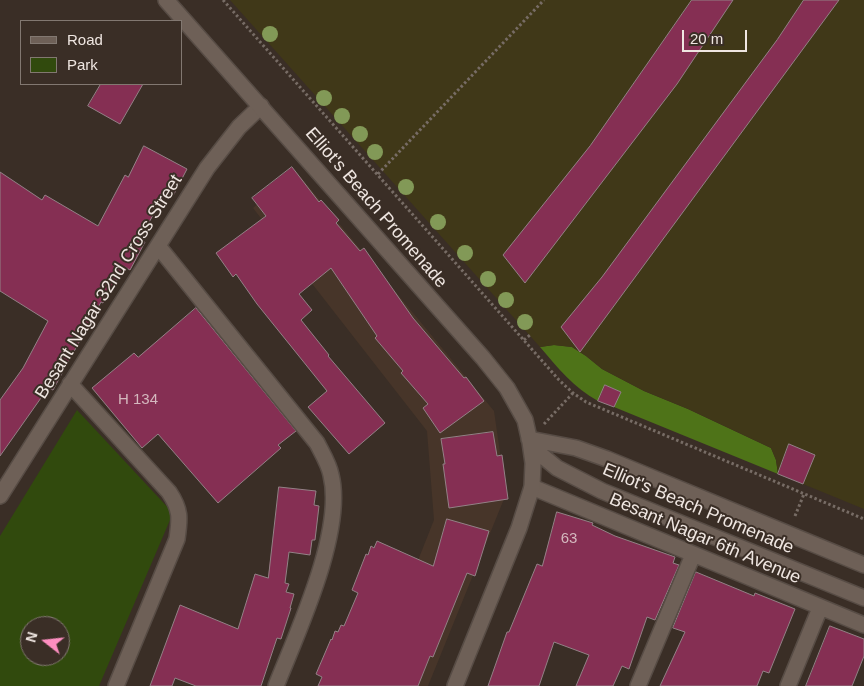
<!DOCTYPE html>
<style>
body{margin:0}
#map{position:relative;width:864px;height:686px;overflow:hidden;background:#3a2e26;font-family:Arial,sans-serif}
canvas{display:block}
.legend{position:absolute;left:20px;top:20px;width:162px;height:65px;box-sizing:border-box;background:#3a2e26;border:1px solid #827871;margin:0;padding:6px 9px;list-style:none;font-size:15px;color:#efe6e1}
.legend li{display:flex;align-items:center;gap:10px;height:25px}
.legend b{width:25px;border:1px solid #827871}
.north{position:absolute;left:20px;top:616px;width:50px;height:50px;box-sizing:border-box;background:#3a2e26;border:1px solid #827871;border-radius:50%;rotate:286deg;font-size:14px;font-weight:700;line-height:20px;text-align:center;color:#efe6e1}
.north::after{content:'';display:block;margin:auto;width:18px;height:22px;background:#fd8ec0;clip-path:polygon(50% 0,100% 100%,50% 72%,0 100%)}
.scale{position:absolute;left:682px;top:30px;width:65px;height:22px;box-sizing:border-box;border:2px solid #efe6e1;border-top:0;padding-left:6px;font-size:15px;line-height:18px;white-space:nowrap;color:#efe6e1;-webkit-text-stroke:4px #3a2e26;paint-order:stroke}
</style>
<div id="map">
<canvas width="864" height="686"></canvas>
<ul class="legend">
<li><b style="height:6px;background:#6e6057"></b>Road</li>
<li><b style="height:14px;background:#314a0d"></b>Park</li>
</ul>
<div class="north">N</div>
<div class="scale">20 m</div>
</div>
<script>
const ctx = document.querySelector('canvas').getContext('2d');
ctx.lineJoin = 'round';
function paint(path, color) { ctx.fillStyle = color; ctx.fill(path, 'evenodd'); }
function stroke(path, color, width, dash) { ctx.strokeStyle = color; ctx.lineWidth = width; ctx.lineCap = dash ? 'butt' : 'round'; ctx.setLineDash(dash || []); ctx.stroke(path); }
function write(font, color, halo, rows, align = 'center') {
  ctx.font = font + ' Arial,sans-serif'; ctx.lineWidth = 4; ctx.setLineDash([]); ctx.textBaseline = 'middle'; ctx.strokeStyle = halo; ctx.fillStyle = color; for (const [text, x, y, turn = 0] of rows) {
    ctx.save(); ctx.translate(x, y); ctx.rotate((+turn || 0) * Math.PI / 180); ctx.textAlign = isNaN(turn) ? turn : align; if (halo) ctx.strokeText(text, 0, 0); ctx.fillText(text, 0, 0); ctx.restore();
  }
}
const built = new Path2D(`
 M295 170 494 411 506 494 428 686H368L434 520 427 431 253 208Z`);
const green = new Path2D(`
 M77 410 173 513 99 686H0V536ZM30 626H60V656H30Z`);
const forest = new Path2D(`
 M554 345 572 347 586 356 602 369 644 391 688 409 771 448 776 460 778 474 614 407 621 392 605 385 598 401C574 388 558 368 540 347Z`);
const sand = new Path2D(`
 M230 0H864V509L803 484 814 454 789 444 778 474 776 460 771 448 688 409 644 391 602 369 586 356 572 347 554 345 540 347Z`);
const building = new Path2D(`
 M692 0H733L677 84 525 283 503 255 590 146Z
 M804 0H839L580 352 561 327 602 277 777 40Z
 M101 84H143L120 124 88 106Z
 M144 146 187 169 173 196 165 193 140 239 145 242 130 270 125 267 103 303 101 302 53 390 48 388 0 456V400L23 368 48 321 0 291V172L42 200 45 195 98 226 125 175 128 177Z
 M292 167 319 202 321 200 339 220 336 223 360 251 364 248 413 318 464 378 466 377 484 401 440 433 423 408 428 404 401 373 403 371 375 338 377 336 331 268 299 294 312 310 301 320 329 355 328 356 385 423 349 454 308 407 327 391 257 304 236 274 233 277 216 253 266 216 252 198Z
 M196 308 296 431 278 445 281 448 218 503 158 434 142 448 92 388 134 353 138 357Z
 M605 385 621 392 614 407 598 401Z
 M493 432 497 456 502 455 508 499 449 508 443 464H445L441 439Z
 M789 444 815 455 803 484 778 474Z
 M279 487 316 491 314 505 319 506 315 540H312L310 555 289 552 285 583 289 584 286 592 294 594 290 608H291L281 639 277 638 261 686H196L175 678 172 686H150L180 605 238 629 255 574 268 578Z
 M557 512 593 523 592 525 615 536 675 557 673 563 679 565 655 620 647 617 629 669 622 666 613 686H576L589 655 554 642 539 686H488L507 632H509L537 564 542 566Z
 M447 519 489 531 475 576 467 573 433 657 430 656 418 686H318L322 677 316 674 331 639 332 640 335 631 338 632 341 625 344 626 358 593 352 590 366 554 368 555 371 546 374 548 377 541 433 566Z
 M696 572 754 596 755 593 795 609 769 673 763 671 757 686H660L685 632 673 628Z
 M830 626 864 639V656L852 686H806Z`);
const path = new Path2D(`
 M223 0 559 380 573 393 586 402 864 519
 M378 174 544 0
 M524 340 530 335
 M544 424 573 393
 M795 516 804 494`);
const minor = new Path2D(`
 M158 246 317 443C322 453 329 464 331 475 345 531 297 633 276 686
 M70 384 169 492C181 510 180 518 177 539L116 686
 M532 487 864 625
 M0 496 207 168 239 127 261 106
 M638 686 693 555
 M788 686 820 608`);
const tertiary = new Path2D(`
 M166 0 483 358 507 388 525 420 530 442 533 463 532 487 519 528 455 686
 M529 439 576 448 607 459 864 565
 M531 442 540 454 557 468 602 491 864 598`);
const trees = [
 [270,34],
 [324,98],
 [342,116],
 [360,134],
 [375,152],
 [406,187],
 [438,222],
 [465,253],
 [488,279],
 [506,300],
 [525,322]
];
const numberNames = [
 ["H 134",138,400],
 ["63",569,539]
];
const streetNames = [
 ["Elliot's Beach Promenade",376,208,49],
 ["Besant Nagar 32nd Cross Street",109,287,-58],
 ["Elliot's Beach Promenade",698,509,23],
 ["Besant Nagar 6th Avenue",705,539,23]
];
paint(built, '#473529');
paint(green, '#314a0d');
paint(forest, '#4e7318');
paint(sand, '#403818');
paint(building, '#852f53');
stroke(building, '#938186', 1);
stroke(minor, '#574c45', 18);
stroke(tertiary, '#574c45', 18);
stroke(path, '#776c65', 3, [2.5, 2.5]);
stroke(minor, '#6e6057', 15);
stroke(tertiary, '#6e6057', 15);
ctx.fillStyle = '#829957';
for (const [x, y] of trees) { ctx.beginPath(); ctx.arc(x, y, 8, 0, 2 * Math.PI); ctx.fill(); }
write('15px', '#d4b8be', null, numberNames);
write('18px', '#efe6e1', '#3a2e26', streetNames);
</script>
